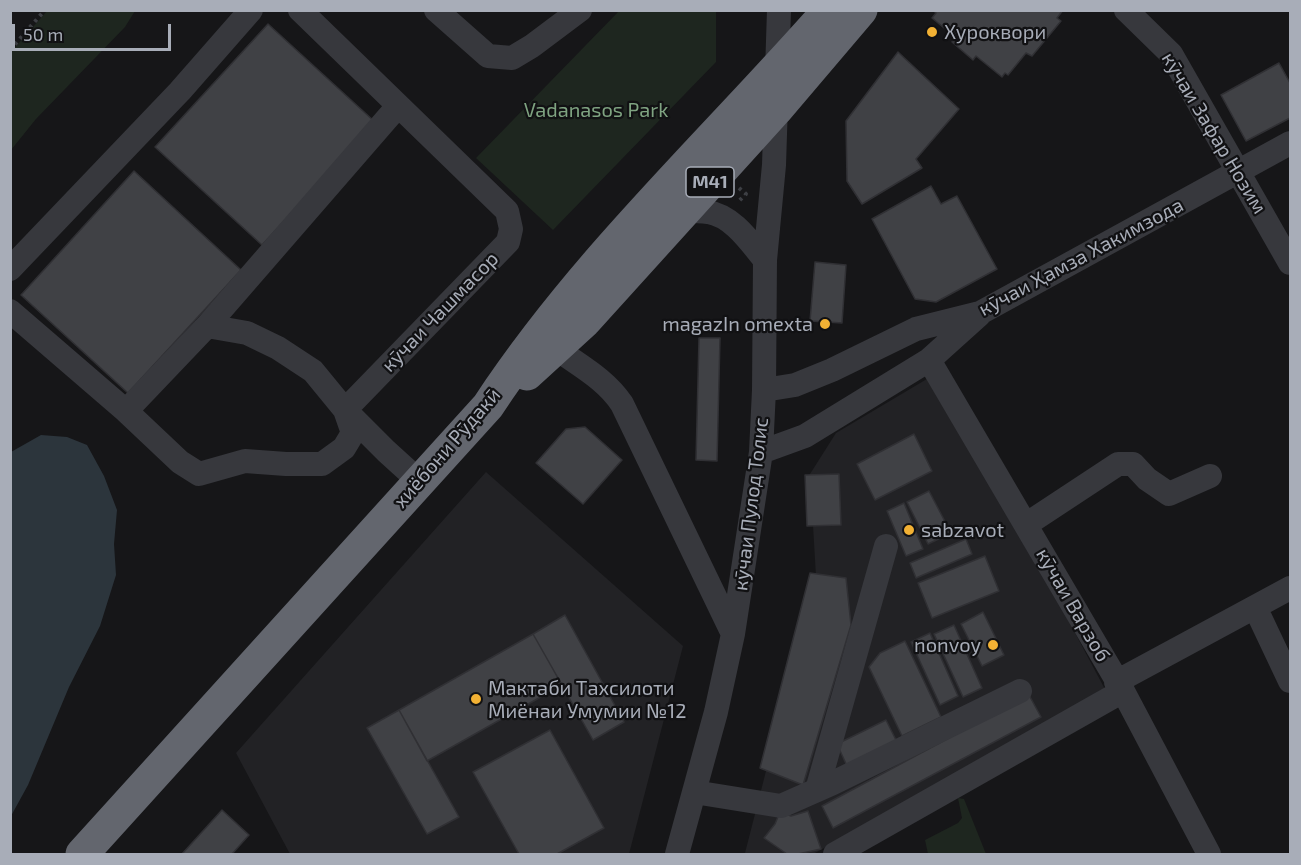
<!DOCTYPE html>
<meta charset="utf-8">
<style>
body{margin:0}
#map{position:relative;width:1301px;height:865px;overflow:hidden;background:#161618;font-family:"Exo 2",sans-serif}
canvas{display:block}
.frame{position:absolute;inset:0;border:12px solid #a8adb8;pointer-events:none}
.scale{position:absolute;left:12px;top:24px;width:159px;height:27px;box-sizing:border-box;border:3px solid #a8adb8;border-top:0;padding-left:8px;font-size:18px;line-height:21px;white-space:nowrap;color:#a8adb8;-webkit-text-stroke:4px #111113;paint-order:stroke}
</style>
<div id="map">
<canvas width="1301" height="865"></canvas>
<div class="frame"></div>
<div class="scale">50 m</div>
</div>
<script>
const ctx = document.querySelector('canvas').getContext('2d');
ctx.lineJoin = 'round';
function paint(path, color) { ctx.fillStyle = color; ctx.fill(path, 'evenodd'); }
function stroke(path, color, width, dash) { ctx.strokeStyle = color; ctx.lineWidth = width; ctx.lineCap = dash ? 'butt' : 'round'; ctx.setLineDash(dash || []); ctx.stroke(path); }
function write(font, color, halo, rows, align = 'center') {
  ctx.font = font + ' "Exo 2",sans-serif'; ctx.lineWidth = 4.5; ctx.setLineDash([]); ctx.textBaseline = 'middle'; ctx.strokeStyle = halo; ctx.fillStyle = color; for (const [text, x, y, turn = 0] of rows) {
    ctx.save(); ctx.translate(x, y); ctx.rotate((+turn || 0) * Math.PI / 180); ctx.textAlign = isNaN(turn) ? turn : align; if (halo) ctx.strokeText(text, 0, 0); ctx.fillText(text, 0, 0); ctx.restore();
  }
}
const built = new Path2D(`
 M937 373 1108 695 813 854H750L745 853 816 576 810 474 836 433Z
 M486 472 683 646 629 854H290L236 753Z`);
const green = new Path2D(`
 M620 10 716 11V62L553 230 476 158Z
 M47 11H135L125 27 36 119 11 150V52Z
 M958 798 964 799 986 854H928L925 840 958 823 962 818Z`);
const water = new Path2D(`
 M41 435 67 437 87 445 104 476 117 510 114 544 116 575 100 626 69 687 28 785 11 816V452Z`);
const building = new Path2D(`
 M933 10H1063L1057 18 1061 21 1032 56 1026 53 1008 75 1005 73 1002 77 976 56 973 60 952 42 955 37 932 18 936 13Z
 M268 24 375 122 262 245 155 147Z
 M898 52 959 109 916 159 922 168 862 204 847 181 846 121Z
 M1279 63 1290 83V118L1246 141 1221 95Z
 M134 171 241 270 128 393 21 295Z
 M931 186 941 204 957 196 997 269 936 302 915 299 872 219Z
 M815 262 846 265 842 323 810 321Z
 M699 338H720L717 461 696 460Z
 M585 427 622 460 583 504 536 463 566 429Z
 M914 434 932 471 875 500 857 464Z
 M839 474 841 525 807 526 805 475Z
 M929 491 951 533 928 544 907 502Z
 M904 503 923 549 906 556 887 511Z
 M966 539 972 554 916 578 910 563Z
 M985 556 999 591 932 618 918 583Z
 M810 573 846 578 851 625 803 785 760 768Z
 M983 612 1004 655 982 666 961 624Z
 M565 615 624 722 593 740 533 634Z
 M954 625 982 688 963 697 934 634Z
 M930 633 958 696 940 705 911 642Z
 M533 634 562 685 427 761 399 710Z
 M905 641 941 717 902 736 869 667 880 653Z
 M1029 695 1041 717 833 828 822 806Z
 M399 710 459 817 427 834 367 728Z
 M886 720 897 742 847 766 837 744Z
 M550 730 604 828 557 854H519L473 772Z
 M222 810 249 835 232 854H182Z
 M808 811 821 849 798 854H787L764 838 775 824 780 812 791 816Z`);
const path = new Path2D(`
 M10 50 45 10
 M739 188 746 194 739 201`);
const minor = new Path2D(`
 M436 10 488 56 512 58 532 46 580 10
 M1126 10 1171 54 1290 263
 M398 106 207 326 247 333 278 348 313 371 345 410 386 451 419 481
 M684 211C692 211 700 211 708 212 733 216 750 242 765 260
 M10 269 180 91 251 10
 M10 311 126 411 207 326
 M543 338C569 361 602 374 622 404L733 634
 M929 360 1123 691 1209 854
 M764 390 795 385 832 370 916 329 980 313 1290 143
 M126 411 180 462 199 474 245 461 286 464H322L344 448 353 433 345 410 508 242 511 229 507 211 300 10
 M761 452 805 436 929 360 979 315
 M1027 524 1118 464H1133L1147 479 1169 494 1210 476
 M1255 607 1290 681
 M1116 682 1290 588
 M817 790 886 546
 M694 792 781 806 833 783 1020 691
 M677 854 716 712 733 634 761 452 764 390 765 260 774 165 779 10
 M835 854 1123 691`);
const highway = new Path2D(`
 M527 374 585 321 776 110 861 10
 M82 854 488 406C584 260 714 141 829 10`);
const markers = [
 [932,32,6,"#f2b134"],
 [825,324,6,"#f2b134"],
 [909,530,6,"#f2b134"],
 [993,645,6,"#f2b134"],
 [476,699,6,"#f2b134"]
];
const shields = [
 [710,182,48]
];
const shieldNames = [
 ["M41",710,182]
];
const poiNames = [
 ["Хуроквори",944,32],
 ["magazIn omexta",813,324,"right"],
 ["sabzavot",921,530],
 ["nonvoy",981,645,"right"],
 ["Мактаби Тахсилоти",488,688],
 ["Миёнаи Умумии №12",488,711]
];
const parkNames = [
 ["Vadanasos Park",596,110]
];
const streetNames = [
 ["кӯчаи Зафар Нозим",1214,133,59],
 ["кӯчаи Ҳамза Хакимзода",1081,257,-28],
 ["кӯчаи Чашмасор",440,312,-46],
 ["хиёбони Рӯдакӣ",447,448,-49],
 ["кӯчаи Пулод Толис",751,504,-83],
 ["кӯчаи Варзоб",1073,605,60]
];
paint(built, '#222225');
paint(green, '#1e261f');
paint(water, '#2c353c');
paint(building, '#404145');
stroke(building, '#303034', 1.5);
stroke(path, '#3d3f44', 4, [3, 4.5]);
stroke(minor, '#37383d', 24);
stroke(highway, '#63666e', 33);
for (const [x, y, r, color] of markers) { const dot = new Path2D(); dot.arc(x, y, r, 0, 2 * Math.PI); ctx.fillStyle = color; ctx.fill(dot); stroke(dot, '#111113', 2); }
for (const [x, y, w] of shields) { const box = new Path2D(); box.roundRect(x - w / 2, y - 15, w, 30, 4.5); ctx.fillStyle = '#111113'; ctx.fill(box); stroke(box, '#a8adb8', 1.5); }
write('bold 18px', '#a8adb8', null, shieldNames);
write('20px', '#a8adb8', '#111113', poiNames, 'left');
write('20px', '#7fa381', '#111113', parkNames);
write('20px', '#a8adb8', '#111113', streetNames);
</script>
